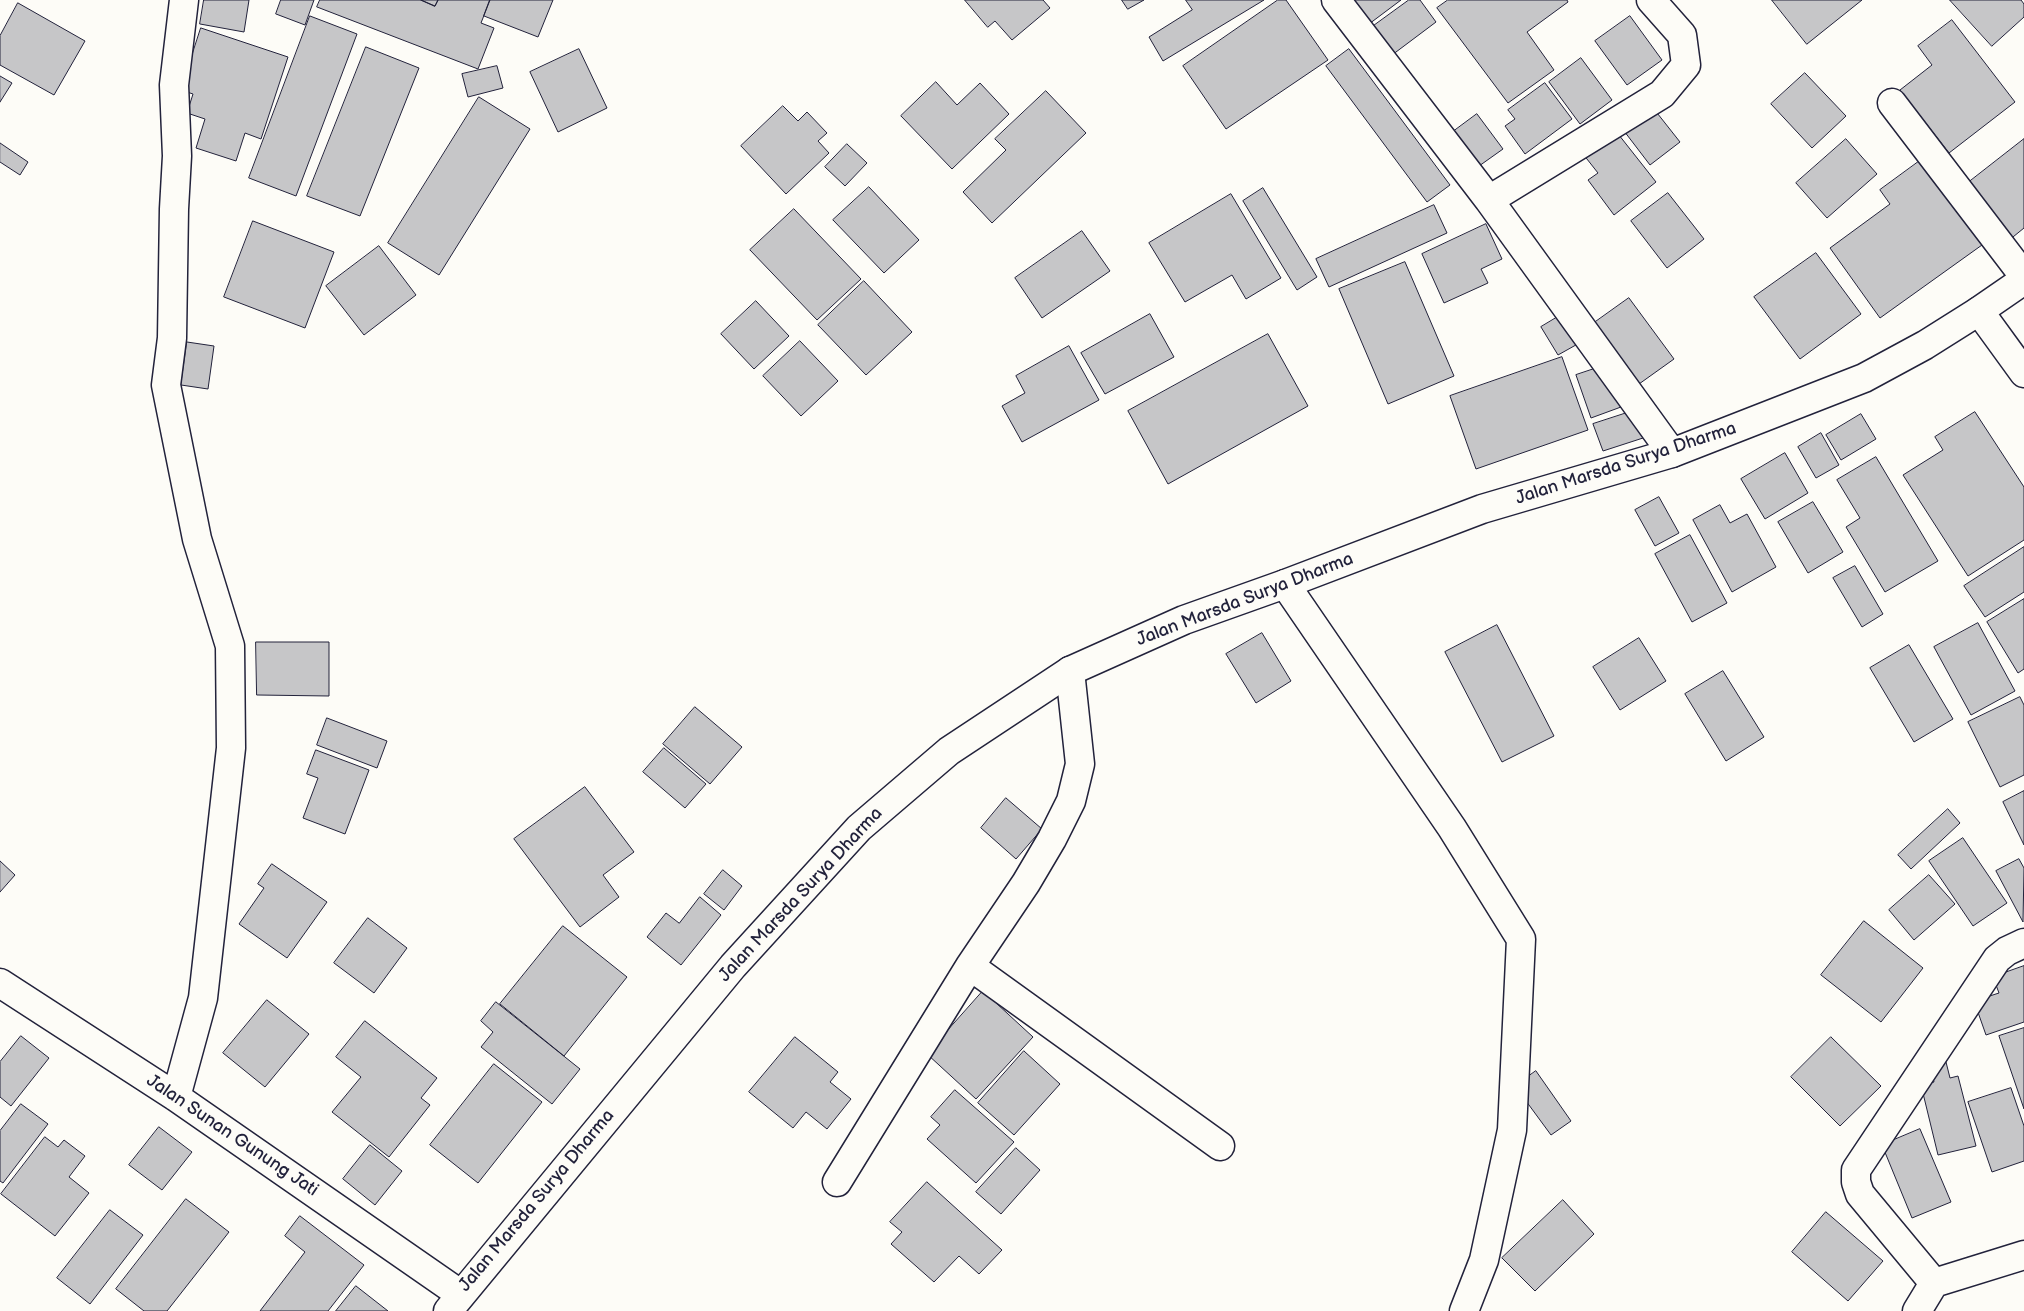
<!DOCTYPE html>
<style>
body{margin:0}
canvas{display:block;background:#fdfcf7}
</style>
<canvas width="2024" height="1311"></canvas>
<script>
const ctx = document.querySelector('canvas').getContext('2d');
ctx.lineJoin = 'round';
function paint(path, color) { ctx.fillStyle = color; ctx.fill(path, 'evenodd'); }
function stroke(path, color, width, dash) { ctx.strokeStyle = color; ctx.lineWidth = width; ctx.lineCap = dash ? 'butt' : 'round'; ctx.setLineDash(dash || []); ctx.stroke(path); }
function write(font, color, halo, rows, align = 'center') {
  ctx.font = font + ' "Balsamiq Sans",sans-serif'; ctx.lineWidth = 4; ctx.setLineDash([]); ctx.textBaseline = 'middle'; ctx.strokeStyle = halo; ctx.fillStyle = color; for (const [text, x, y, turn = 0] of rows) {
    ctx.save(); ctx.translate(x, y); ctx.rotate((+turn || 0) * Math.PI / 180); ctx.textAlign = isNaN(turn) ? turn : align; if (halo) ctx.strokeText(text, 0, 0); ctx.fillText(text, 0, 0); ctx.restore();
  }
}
const building = new Path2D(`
 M204 0H249L244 32 200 24Z
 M281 0H314L305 25 276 14Z
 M320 0H421L435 6 438 0H490L481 23 494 28 478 69 317 7Z
 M421 0H438L435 6Z
 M490 0H553L538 37 484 16Z
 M965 0H1043L1050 8 1012 40 995 21 988 27Z
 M1122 0H1144L1128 9Z
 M1186 0H1264L1163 61 1149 37 1192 10Z
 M1278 0H1286L1328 60 1226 129 1183 66Z
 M1345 0H1401L1365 27Z
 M1409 0H1420L1436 22 1388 58 1368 30Z
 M1448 0H1567L1568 2 1527 32 1554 70 1508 103 1437 8Z
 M1772 0H1862L1807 44Z
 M1950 0H2021L2024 4V17L1992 46Z
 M18 3 85 41 54 95 0 65V36Z
 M310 16 357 34 296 196 249 178Z
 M1630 16 1662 60 1627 85 1595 41Z
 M1952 20 2015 102 1949 153 1900 90 1932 65 1918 46Z
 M201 28 288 57 261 139 245 133 236 161 196 148 205 119 187 113 193 94 181 90Z
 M366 47 419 68 360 216 307 196Z
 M579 49 607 108 558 132 530 72Z
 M1349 49 1450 185 1427 202 1326 66Z
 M1581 58 1612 100 1580 124 1549 82Z
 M497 66 503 88 468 97 462 74Z
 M1805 73 1846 116 1812 148 1771 104Z
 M0 76 12 83 0 102Z
 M936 82 957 105 980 83 1009 114 952 169 901 116Z
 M1545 83 1572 119 1525 154 1505 126 1515 119 1508 110Z
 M1046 91 1086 133 992 223 963 192 1006 150 995 139Z
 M479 97 530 129 439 275 388 243Z
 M1650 104 1680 142 1650 165 1621 127Z
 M783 106 798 121 807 112 827 133 818 141 829 153 786 194 741 146Z
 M1477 114 1503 149 1472 171 1446 137Z
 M1615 130 1656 182 1614 215 1588 180 1598 173 1583 154Z
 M1846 139 1877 174 1827 218 1796 183Z
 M2024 139V228L2008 241 1964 186Z
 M0 143 28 162 20 175 0 162Z
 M847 144 867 163 845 186 825 167Z
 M1921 160 1982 245 1880 318 1830 248 1890 204 1880 190Z
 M869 187 919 240 884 273 833 220Z
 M1263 188 1317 277 1297 290 1243 201Z
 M1668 193 1704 239 1667 268 1631 221Z
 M1231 194 1281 278 1246 299 1232 275 1185 302 1149 243Z
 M1434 205 1447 233 1329 287 1316 259Z
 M794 209 861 279 817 320 750 250Z
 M253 221 334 252 305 328 224 297Z
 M1486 224 1502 259 1481 269 1488 283 1444 303 1422 254Z
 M1082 231 1110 271 1042 318 1015 278Z
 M379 246 416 295 364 335 326 286Z
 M1816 253 1861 314 1800 359 1754 297Z
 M1405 262 1454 376 1388 404 1339 289Z
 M864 281 912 332 866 375 818 325Z
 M1629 298 1674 359 1639 384 1594 323Z
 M756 301 789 336 754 369 721 334Z
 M1566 312 1583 341 1558 355 1541 327Z
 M1150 314 1174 357 1105 394 1081 353Z
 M1268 334 1308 406 1168 484 1128 411Z
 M800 341 838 381 801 416 763 376Z
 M187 342 214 346 208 389 181 385Z
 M1069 346 1099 400 1022 442 1002 406 1025 393 1016 376Z
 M1562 357 1588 430 1476 469 1450 396Z
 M1606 365 1621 407 1591 418 1576 375Z
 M1633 411 1643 438 1603 451 1593 424Z
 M1975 412 2024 487V540L1968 576 1903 475 1943 450 1935 437Z
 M1861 414 1876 439 1841 460 1826 435Z
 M1821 433 1839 465 1816 478 1798 447Z
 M1785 453 1808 493 1765 519 1741 479Z
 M1876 457 1938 561 1885 592 1846 527 1860 518 1837 480Z
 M1659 497 1679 533 1655 546 1635 510Z
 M1813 502 1843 552 1808 573 1778 522Z
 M1720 505 1730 523 1747 514 1776 567 1732 592 1693 520Z
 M1690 535 1727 603 1692 622 1655 554Z
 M2024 547V592L1985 617 1964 586Z
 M1855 566 1883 614 1862 627 1833 578Z
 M2024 599V669L2018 673 1987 622Z
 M1978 623 2015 691 1971 715 1934 647Z
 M1497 625 1554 736 1502 762 1445 652Z
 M1262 633 1291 681 1256 703 1226 654Z
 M1639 638 1666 681 1620 710 1593 667Z
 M256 642H329V696L257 695Z
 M1909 645 1953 719 1914 742 1870 668Z
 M1723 671 1764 737 1726 761 1685 694Z
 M2020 697 2024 705V775L2000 787 1968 722Z
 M695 707 742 747 710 784 663 744Z
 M327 718 387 741 377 768 317 745Z
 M664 748 706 784 685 808 643 772Z
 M316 750 369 770 345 834 303 818 318 778 307 774Z
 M585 787 634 852 603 875 619 897 580 927 514 839Z
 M2024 791V845L2003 802Z
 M1006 798 1042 829 1016 859 981 828Z
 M1948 809 1960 823 1911 869 1898 855Z
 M1963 838 2007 903 1973 926 1929 861Z
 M2019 859 2024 868 2023 922 1996 871Z
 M0 861 15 875 0 892Z
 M272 864 327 902 287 958 239 924 264 888 258 884Z
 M723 870 742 886 724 910 704 894Z
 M1929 875 1955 904 1914 940 1889 910Z
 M700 897 721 915 681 965 647 937 666 913 679 923Z
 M368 918 407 948 374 993 334 963Z
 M1864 921 1923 968 1881 1022 1821 975Z
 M563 926 627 977 564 1056 500 1004Z
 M2024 966V1022L1986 1035 1974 1001 1999 993 1993 977Z
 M983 991 1033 1037 976 1099 927 1054Z
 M267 1000 309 1034 265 1087 223 1053Z
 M496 1002 580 1069 552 1104 481 1047 493 1032 481 1021Z
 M365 1021 437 1078 421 1098 430 1105 389 1157 332 1112 361 1077 336 1057Z
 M2024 1028V1109L1999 1036Z
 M21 1036 49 1058 11 1106 0 1097V1062Z
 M795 1037 838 1072 830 1082 851 1099 827 1129 806 1112 793 1128 749 1092Z
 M1831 1037 1881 1086 1840 1126 1791 1077Z
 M1024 1051 1060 1084 1014 1135 978 1103Z
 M1946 1062 1950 1078 1958 1076 1976 1146 1938 1155 1921 1085 1934 1082 1930 1067Z
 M494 1064 542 1102 478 1183 430 1145Z
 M1536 1071 1571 1121 1551 1135 1515 1086Z
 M2011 1088 2024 1126V1161L1992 1172 1968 1102Z
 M955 1090 1014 1142 976 1183 927 1139 940 1125 931 1117Z
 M21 1104 48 1124 3 1183 0 1181V1131Z
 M159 1127 192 1152 162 1190 129 1165Z
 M1920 1129 1951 1202 1912 1218 1882 1145Z
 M45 1137 58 1147 64 1140 85 1156 69 1177 89 1193 55 1236 1 1194Z
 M370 1145 402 1171 375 1205 343 1179Z
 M1016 1148 1040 1170 1001 1214 976 1192Z
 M927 1182 1002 1250 979 1274 959 1256 934 1282 891 1244 902 1232 890 1222Z
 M186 1199 229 1232 167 1311H144L116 1289Z
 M1563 1200 1594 1234 1535 1291 1502 1258Z
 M110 1210 143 1235 90 1304 57 1278Z
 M1826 1212 1883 1261 1848 1301 1792 1252Z
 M300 1216 364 1265 328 1311H260L305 1252 285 1236Z
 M356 1286 388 1311H336Z`);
const minor = new Path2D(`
 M1336 0 1489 200 1672 453
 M1892 103 2024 276
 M1489 200 1662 94 1686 65 1682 35 1651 0
 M1979 311 2024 373
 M1285 584 1452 828 1521 939 1512 1130 1484 1260 1464 1311
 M970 966 1220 1146
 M0 983 176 1097 460 1294
 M176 1097 203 998 231 748 230 646 197 539 166 385 172 338 174 209 177 156 174 85 184 0
 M837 1182 970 966 1026 883 1052 839 1071 801 1080 764 1070 671
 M1934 1283 1860 1194 1856 1182V1170L1997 959 2007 951 2024 943
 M1917 1311 1934 1283 2024 1255`);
const highway = new Path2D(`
 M448 1311 733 966 859 828 949 751 1070 671 1184 620 1285 584 1482 509 1672 453 1864 378 1925 345 1979 311 2024 280`);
const streetNames = [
 ["Jalan Marsda Surya Dharma",1626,464,-18],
 ["Jalan Marsda Surya Dharma",1245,600,-21],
 ["Jalan Marsda Surya Dharma",801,895,-47],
 ["Jalan Sunan Gunung Jati",232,1136,34],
 ["Jalan Marsda Surya Dharma",537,1201,-50]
];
paint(building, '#c6c6c8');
stroke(building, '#22223b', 1);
stroke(minor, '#22223b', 31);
stroke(highway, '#22223b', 31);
stroke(minor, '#fdfcf7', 28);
stroke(highway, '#fdfcf7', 28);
write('18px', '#22223b', '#fdfcf7', streetNames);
</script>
